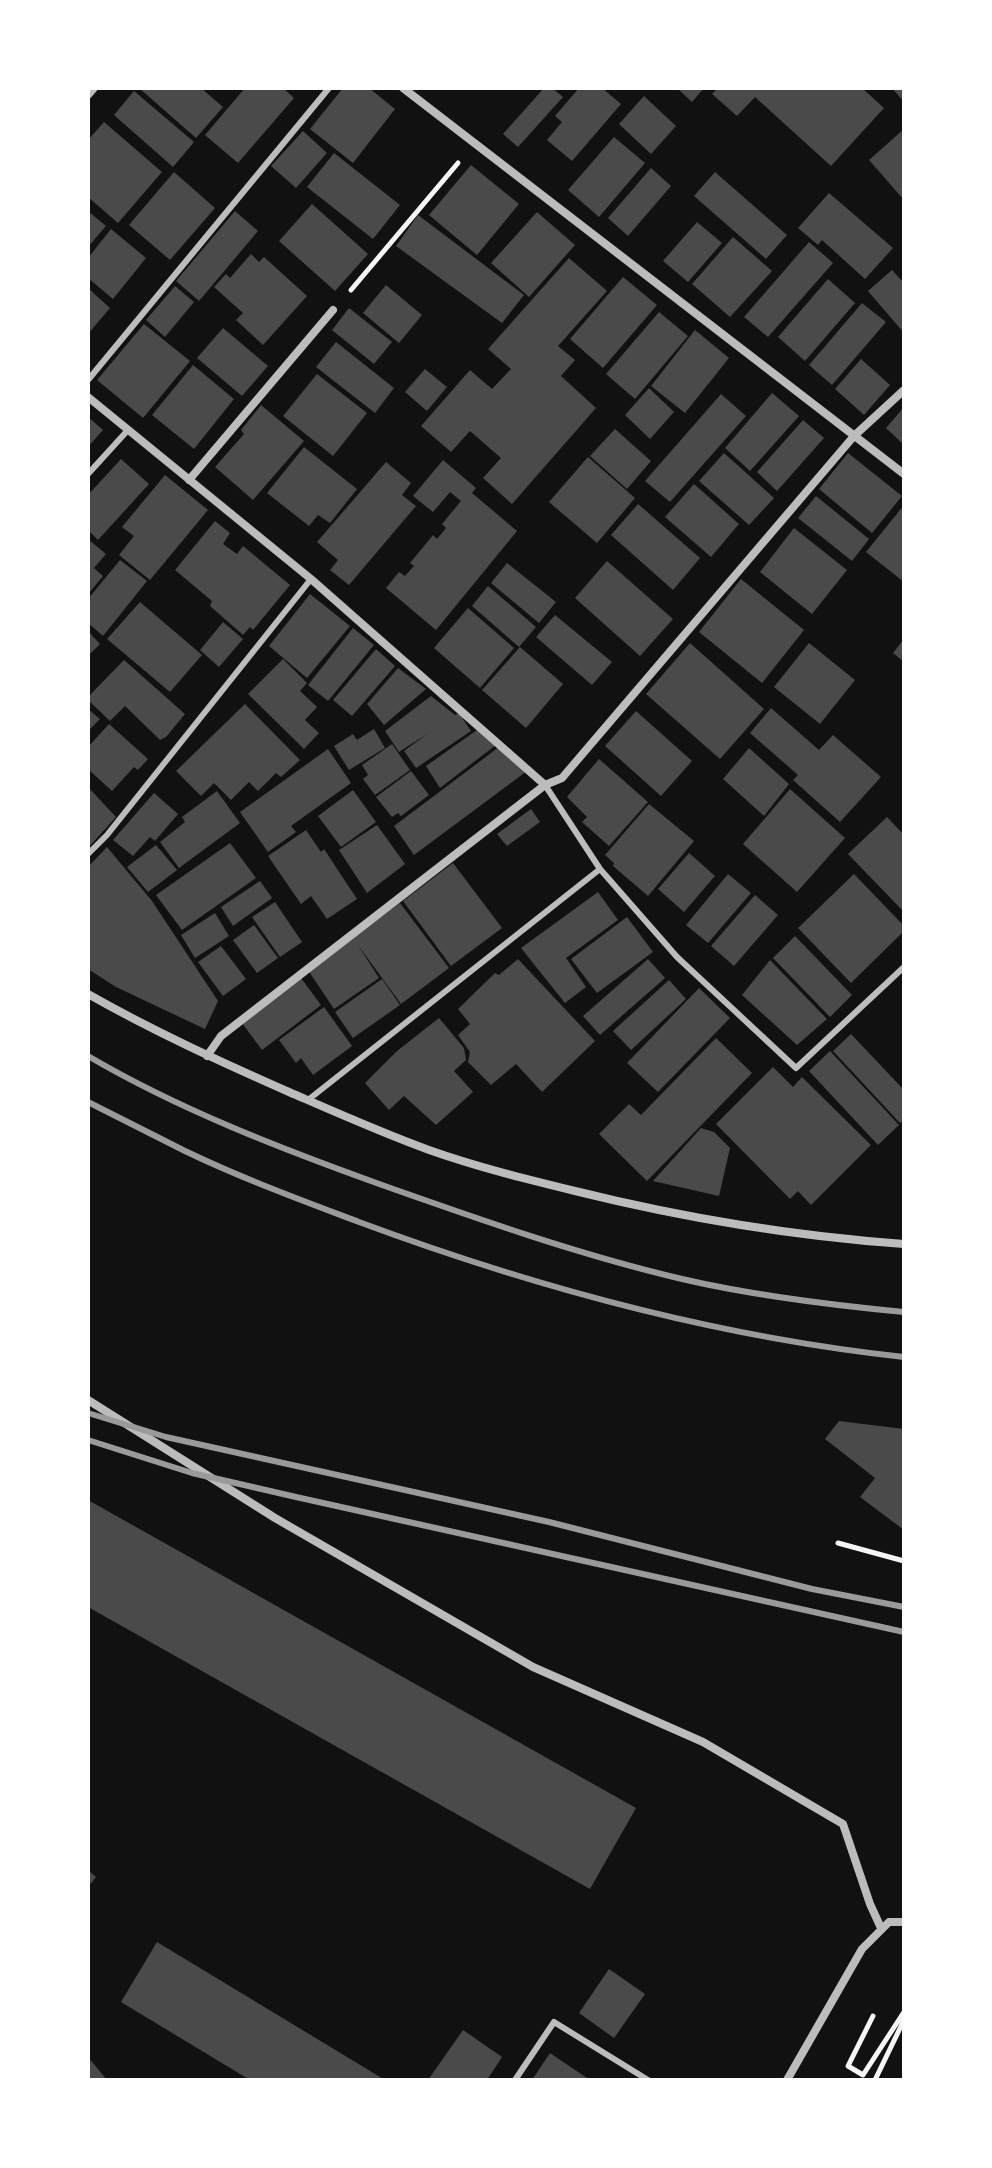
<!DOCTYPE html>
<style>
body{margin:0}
#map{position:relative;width:992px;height:2168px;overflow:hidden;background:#111;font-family:Figtree,sans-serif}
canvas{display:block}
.frame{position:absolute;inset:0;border:90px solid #fff;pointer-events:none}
</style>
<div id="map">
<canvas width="992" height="2168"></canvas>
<div class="frame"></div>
</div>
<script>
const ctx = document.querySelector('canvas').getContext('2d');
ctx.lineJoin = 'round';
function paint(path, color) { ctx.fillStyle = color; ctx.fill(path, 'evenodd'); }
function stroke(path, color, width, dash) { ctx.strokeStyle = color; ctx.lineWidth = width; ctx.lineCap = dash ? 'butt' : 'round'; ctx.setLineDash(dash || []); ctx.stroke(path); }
const building = new Path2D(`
 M139 88H201L223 107 196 138Z
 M245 88H283L294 98 238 163 205 135Z
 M343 88H369L395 109 353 163 310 129Z
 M544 88H552L563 97 518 147 503 134Z
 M579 88H602L621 104 572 161 547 140 562 122 555 116Z
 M677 88H704L692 102Z
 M718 88H862L884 108 831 166 755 97 737 116 712 94Z
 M892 88H904V102Z
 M134 91 194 142 173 167 114 115Z
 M644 96 676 126 651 154 619 124Z
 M104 122 162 172 118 223 88 197V140Z
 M904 129V200L869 160Z
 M303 131 327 153 296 188 271 166Z
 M614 137 645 163 599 217 568 190Z
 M334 153 400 205 373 239 307 187Z
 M471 165 519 204 477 255 429 215Z
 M651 168 671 186 628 236 608 218Z
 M174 172 215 208 170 260 129 225Z
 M715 172 787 235 766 259 694 196Z
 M829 193 893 248 865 279 822 240 818 245 798 228Z
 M312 204 368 254 335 291 279 241Z
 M88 211 106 226 88 247Z
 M235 211 258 231 199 301 176 281Z
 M537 212 575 245 529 297 491 263Z
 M418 215 524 295 502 323 396 246Z
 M697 222 722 243 688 282 663 261Z
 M111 229 146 258 113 299 88 278V258Z
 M733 237 772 271 730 317 692 284Z
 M809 242 833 263 768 337 744 317Z
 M251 254 259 262 264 257 307 296 263 345 236 320 243 313 214 287 226 274 230 278Z
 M569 258 607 291 558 346 575 360 561 376 596 408 512 504 483 478 501 458 470 431 451 452 421 426 470 370 492 389 511 369 488 349Z
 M892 270 904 283V333L868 291Z
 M623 277 657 305 603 368 570 339Z
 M828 279 855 303 805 361 778 337Z
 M386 285 422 315 399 343 363 313Z
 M175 286 194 302 165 337 146 320Z
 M88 288 110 308 88 334Z
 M862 303 886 322 832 385 809 365Z
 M349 308 392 342 374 364 332 330Z
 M659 312 688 336 635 399 606 374Z
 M144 324 190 361 143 418 97 380Z
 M223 328 268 366 242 396 197 358Z
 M695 330 729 358 685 413 651 386Z
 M336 342 394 388 375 413 316 367Z
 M861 359 890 385 864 415 835 389Z
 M193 365 234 399 194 449 152 415Z
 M425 369 447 387 427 411 405 392Z
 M317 374 367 413 333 456 283 416Z
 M649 388 674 412 650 439 625 415Z
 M772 393 799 416 750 471 725 448Z
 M721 394 746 416 670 502 645 481Z
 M261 405 304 441 253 500 215 467 244 434 241 430Z
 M904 407V445L886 428Z
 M88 417 103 430 88 447Z
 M803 420 824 438 777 491 757 472Z
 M615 429 651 461 627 489 590 456Z
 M304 447 357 489 330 523 318 515 309 526 267 493Z
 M724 453 774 498 749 525 699 481Z
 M848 453 902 496 872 533 819 489Z
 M588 457 635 498 597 543 549 502Z
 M121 459 149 484 98 540 88 530V495Z
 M443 460 476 488 472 493 517 531 436 630 386 588 399 572 405 576 414 566 410 563 433 535 437 539 446 528 442 524 461 501 450 492 433 512 413 496Z
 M386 462 411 483 402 495 416 506 349 585 330 570 338 560 317 542Z
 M165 475 208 510 150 580 119 555 134 536 122 527Z
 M694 484 739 524 711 557 665 517Z
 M816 496 869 539 852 561 798 518Z
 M638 504 700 558 673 590 611 535Z
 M904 505V582L866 552Z
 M215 521 230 533 223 544 237 554 243 546 290 585 253 630 250 627 243 635 210 606 212 601 175 570Z
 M794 528 847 570 812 614 760 572Z
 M88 539 106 554 94 568 103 576 88 594Z
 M120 560 147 581 103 636 88 623V599Z
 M607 561 673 619 640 656 575 598Z
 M507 563 556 602 539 623 491 583Z
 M741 579 804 630 762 683 699 632Z
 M488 586 536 627 519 647 472 606Z
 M310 594 350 626 307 678 269 646Z
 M140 602 202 655 170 692 107 639Z
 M468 608 514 648 480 688 434 648Z
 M555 615 612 662 592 685 536 637Z
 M223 622 243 639 219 667 200 650Z
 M353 628 374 645 328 701 308 685Z
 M88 631 100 644 88 656Z
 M904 639V662L893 653Z
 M690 643 764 709 720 759 646 694Z
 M809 643 855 680 820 724 774 687Z
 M520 647 563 684 526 728 482 690Z
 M376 649 395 666 352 716 333 700Z
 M283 659 307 683 300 691 317 707 305 720 319 733 304 749 248 694Z
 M124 660 185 714 166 737 160 740 125 706 110 721 88 700V697Z
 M398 668 426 689 384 725 367 704Z
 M431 696 455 715 459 713 471 731 416 768 404 751 427 734 399 752 385 731Z
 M245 704 300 760 281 777 276 773 258 791 249 782 231 800 214 783 201 796 176 771Z
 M771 708 819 750 833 735 881 777 840 822 793 780 798 775 750 733Z
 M88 709 100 719 88 731Z
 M636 711 692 761 661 796 605 746Z
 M109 724 148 759 138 770 134 767 112 791 88 769V747Z
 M374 729 385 748 349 770 334 746 353 734 357 740Z
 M477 730 496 745 440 788 426 766Z
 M392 744 410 770 375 795 363 779 368 775 362 765Z
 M499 747 527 771 414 855 394 826Z
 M749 748 789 784 764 816 723 779Z
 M328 749 351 783 291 826 296 832 268 852 240 812Z
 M599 759 648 802 609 846 582 822 587 817 567 797Z
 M411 771 429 795 401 816 398 813 392 817 376 797Z
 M88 787 116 817 88 848Z
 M790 789 845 838 797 892 743 844Z
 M353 790 376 822 341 847 318 816Z
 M217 791 240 823 179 868 160 842 185 822 182 817Z
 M154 793 178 814 155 841 150 837 133 856 113 840Z
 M649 804 694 841 648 896 613 866 614 863 605 855Z
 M531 809 540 822 507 846 497 834Z
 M887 817 904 835V912L848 854Z
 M377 825 405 864 367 893 339 850Z
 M306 830 321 852 324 849 357 899 327 919 311 896 301 904 268 856Z
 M230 843 256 878 182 930 156 895Z
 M156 845 177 870 148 892 127 867Z
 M107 847 152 901 218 1001 205 1029 116 987 88 969V867Z
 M689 853 715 876 684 912 658 889Z
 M453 863 502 928 451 966 403 901Z
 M728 874 751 893 708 943 686 925Z
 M854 874 904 926V931L851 983 798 928Z
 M260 881 272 898 233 926 221 907Z
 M598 892 618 920 566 958 586 987 565 1003 521 948Z
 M755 895 778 915 734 966 711 946Z
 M275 902 302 942 280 957 252 917Z
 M400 903 449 968 401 1004 358 945 379 978 334 1009 308 970Z
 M215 913 229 936 195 958 181 935Z
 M627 917 653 952 597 993 571 959Z
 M254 925 278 958 257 973 233 940Z
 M795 936 852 995 830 1017 773 958Z
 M221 946 246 979 223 996 198 962Z
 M518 959 595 1041 542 1092 516 1064 491 1085 468 1062 470 1052 458 1035 470 1024 458 1009 495 973 499 975Z
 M648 959 665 978 600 1035 583 1016Z
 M770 960 827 1019 797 1045 742 995Z
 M301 978 321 1005 262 1050 242 1023Z
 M382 979 400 1005 353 1038 335 1012Z
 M669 980 686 999 631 1050 613 1031Z
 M699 988 730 1018 658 1092 627 1063Z
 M324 1007 352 1046 313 1075 301 1058 296 1063 279 1040Z
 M439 1018 464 1048 466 1060 454 1071 473 1092 436 1125 404 1096 389 1110 365 1083 397 1051Z
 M851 1034 904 1090V1120L900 1123 833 1051Z
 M716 1038 752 1073 647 1181 599 1134 629 1104 641 1115Z
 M830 1051 899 1125 878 1145 809 1071Z
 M773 1067 793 1087 802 1077 871 1145 811 1205 798 1191 790 1199 716 1124Z
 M701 1128 714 1132 730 1148 719 1196 653 1181Z
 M839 1421 904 1429V1530L860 1497 875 1478 825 1439Z
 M88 1500 636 1808 590 1889 88 1607Z
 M88 1870 96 1877 88 1887Z
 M157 1942 385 2080H250L121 2002Z
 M609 1969 645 1994 614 2038 579 2013Z
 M463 2030 502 2057 487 2080H428Z
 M550 2053 590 2080H532Z
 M88 2057 107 2080H88Z`);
const path = new Path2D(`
 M351 290 458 163
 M838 1543 904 1561
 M873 2016 848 2066 863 2075 904 2012
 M875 2080 904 2020`);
const service = new Path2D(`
 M88 380 329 88
 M88 474 128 430
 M545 785 600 869 677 957 796 1068 904 967
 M88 854 107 835 311 579
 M308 1100 600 869
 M515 2080 554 2022 648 2080`);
const minor = new Path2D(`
 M403 88 904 474
 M88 95 94 88
 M88 397 311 579 545 785
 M189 480 333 310
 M88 994C153 1031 221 1062 289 1092 335 1112 382 1133 429 1150 477 1167 526 1179 575 1191 684 1218 792 1236 904 1244
 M207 1056 221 1036 545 785 562 778 854 436 904 390
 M88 1400 275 1518 533 1667 703 1742 843 1824 870 1904 881 1928
 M787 2080 862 1949 889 1922H904`);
const rail = new Path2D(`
 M88 1056C180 1110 282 1149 382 1185 481 1220 580 1255 682 1279 755 1296 830 1305 904 1312
 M88 1102C120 1118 153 1135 185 1151 241 1178 301 1200 359 1222 534 1287 718 1337 904 1357
 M88 1413 166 1437 549 1522 812 1589 904 1607
 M88 1440 192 1473 296 1497 904 1632`);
paint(building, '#4a4a4a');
stroke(path, '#f5f5f5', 5);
stroke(service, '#bcbcbc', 6);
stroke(minor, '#bcbcbc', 8);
stroke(rail, '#9a9a9a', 6);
</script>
